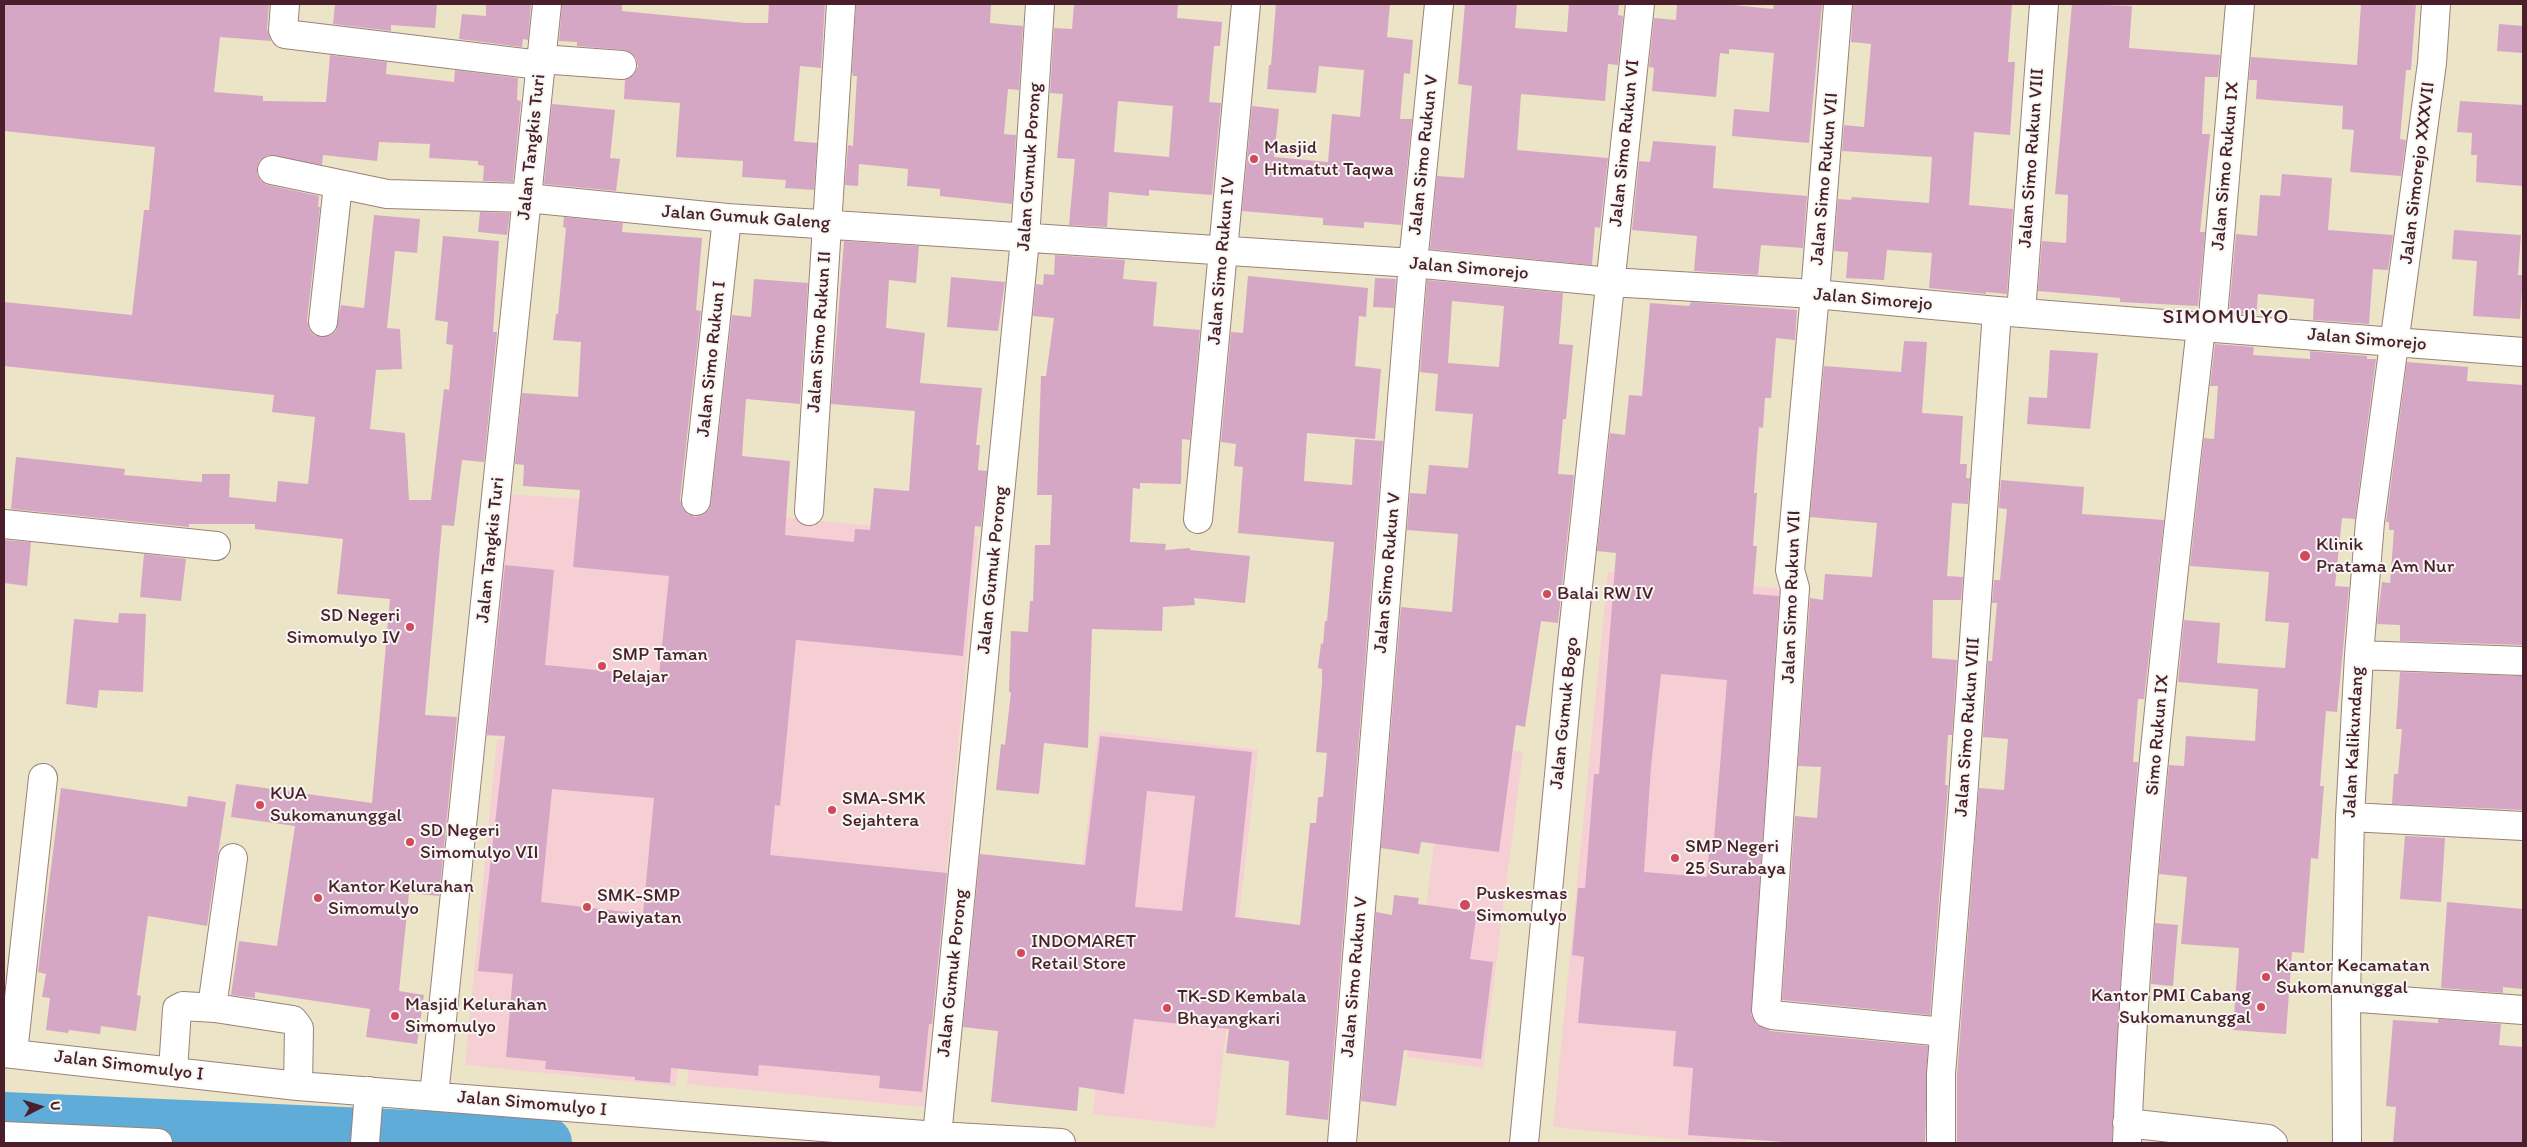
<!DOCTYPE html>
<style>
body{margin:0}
#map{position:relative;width:2527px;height:1147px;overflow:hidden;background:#ece4c6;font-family:Itim,sans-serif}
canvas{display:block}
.frame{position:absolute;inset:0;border:5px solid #4a1f2b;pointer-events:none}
.north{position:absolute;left:15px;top:1082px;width:50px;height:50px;-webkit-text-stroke:4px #f6f6f2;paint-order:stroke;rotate:85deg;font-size:14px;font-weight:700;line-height:20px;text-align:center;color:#4a1f2b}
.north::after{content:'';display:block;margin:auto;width:18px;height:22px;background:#4a1f2b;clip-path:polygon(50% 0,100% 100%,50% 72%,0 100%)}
</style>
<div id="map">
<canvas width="2527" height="1147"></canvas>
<div class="frame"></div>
<div class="north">U</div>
</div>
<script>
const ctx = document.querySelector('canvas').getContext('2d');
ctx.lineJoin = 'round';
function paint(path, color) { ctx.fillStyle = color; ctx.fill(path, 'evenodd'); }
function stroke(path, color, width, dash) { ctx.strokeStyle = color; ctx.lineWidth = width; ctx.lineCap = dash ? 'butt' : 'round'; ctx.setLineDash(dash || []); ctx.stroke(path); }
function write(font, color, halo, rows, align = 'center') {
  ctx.font = font + ' Itim,sans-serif'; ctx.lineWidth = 4; ctx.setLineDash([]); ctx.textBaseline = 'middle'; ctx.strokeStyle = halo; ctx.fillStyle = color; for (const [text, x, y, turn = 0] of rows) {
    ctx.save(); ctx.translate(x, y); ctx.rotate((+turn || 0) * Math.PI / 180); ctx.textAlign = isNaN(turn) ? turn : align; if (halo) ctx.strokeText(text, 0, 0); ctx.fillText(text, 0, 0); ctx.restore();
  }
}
const built = new Path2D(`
 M504 494 738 509 710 743 546 741 480 735Z
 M740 513 978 536 924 1107 687 1084Z
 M1608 572 1793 590 1745 1143H1716L1553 1127Z
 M1098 731 1258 750 1215 1128 1093 1114 1117 893 1080 888Z
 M497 739 554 745 709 750 676 1086 465 1065Z
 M1447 742 1523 752 1483 1068 1407 1057Z`);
const river = new Path2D(`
 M4 1119 545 1143`);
const building = new Path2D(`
 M4 4H269L267 29 271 41 220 37 214 92 263 96V101L326 102 330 55 387 62 386 74 454 82 455 70 518 78 517 100 521 101 513 182 483 181 484 166 478 165V161L429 158 430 144 379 142 377 161 323 155 322 165 268 155 260 160 257 167V174L261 181 268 185 319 196 318 207H320L307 320 309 329 314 335 321 337 330 336 336 331 341 305 364 308 374 215 420 219 417 253 395 251 387 328 400 329 402 369 376 370 370 429 405 433 409 500H431L444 389 449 390 453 345 446 344 448 322 435 320 443 236 499 241 493 332H497L484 462 462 460 454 526 442 525 425 715 457 717 439 896 409 893 399 991 424 995 417 1044 366 1037 370 1009 255 992V998L231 995 239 941 277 946 295 826 231 817 236 784 372 803 390 599 337 594 343 539 255 529V524H189V527L11 509 16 457 125 469 124 475 202 482V474H230L229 497 276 502 278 481 308 484 315 417 272 412 274 395 4 366V302L132 315 144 210H149L155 147 4 131Z
 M335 4H437L435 28 391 25V31L333 24Z
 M486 4H531L528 40 523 39 522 47 459 39 462 14 486 16Z
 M562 4H622V11L746 23H768L769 4H825L821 68 800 66 794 141 817 143 814 190 785 188 786 180 742 177 743 161 676 157 680 103 624 99 625 80 635 73 638 66 636 58 630 52 624 50 577 46V42L559 41Z
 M856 4H991L990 23 1023 26 1019 90 1008 89 1004 134 1016 135 1012 204 940 196V189L907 186 908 169 859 164 858 186 845 185 848 145 853 146 857 76H853L852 71Z
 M1074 4H1178L1177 18 1222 22 1220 46H1214L1209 102 1221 103 1212 195 1149 190V196L1109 192 1107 227 1069 225 1075 159 1057 158 1063 94 1050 93 1054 28 1072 29ZM1118 101 1173 106 1169 157 1114 152Z
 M1276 4H1390L1387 37 1413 40 1410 74 1404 73 1400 119H1412L1401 225 1364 222V228L1323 225V218L1242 211 1252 106 1279 109 1274 157 1328 162 1332 114 1360 117 1364 70 1319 66 1316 93 1267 89 1269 65H1271Z
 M1465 4H1517L1515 28 1567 32 1569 4H1619L1618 15 1623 16 1618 65 1608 64 1605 101 1521 94 1517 150 1608 158 1600 228 1595 227 1592 265 1430 249 1437 176 1464 178 1472 86 1458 84Z
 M1677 4H1724L1773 9 1774 4H1822L1809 143 1732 136 1734 109 1769 112 1774 53 1729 49V54L1720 53 1716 97 1652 91 1654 68 1649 67 1654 18 1676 20Z
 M1853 4H2012L2008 62H2015L2010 135 1974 132 1969 205 2013 209 2007 294 1986 292V294L1929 288 1932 253 1887 250 1884 280 1846 278 1848 252 1834 251 1838 199 1851 200 1852 197 1929 203 1932 157 1842 151 1844 125 1864 127 1871 44 1851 42Z
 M2072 4 2132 6 2129 48 2220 55 2218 77H2205L2202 134H2210L2200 232H2205L2198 306 2120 302V298L2038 291 2042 241 2066 243 2068 195 2055 194Z
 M2361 4H2416L2411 70H2406L2400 139 2406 140 2401 176 2350 172 2354 130 2342 129 2343 106 2256 99 2257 80H2249L2251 57 2357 65Z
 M2499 24 2523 26V53L2497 51Z
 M2460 101 2523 105V186L2476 182 2477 155H2471L2472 133 2457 132Z
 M552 104 615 110 610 158 620 159 616 191 544 184Z
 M1653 141 1716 146 1713 188 1807 196 1803 248 1761 245 1758 275 1694 271 1697 236 1632 230 1639 161 1650 162Z
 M2282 174 2332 178 2328 230 2393 235 2388 270 2373 269 2369 324 2313 320 2314 299 2258 294 2256 316 2229 313 2236 234 2257 236 2260 195 2280 196Z
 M480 212 510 213 507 235 478 232Z
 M564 217 623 223 622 232 702 238 696 310 701 311 680 499 682 508 687 514 695 517 703 515 709 510 711 503 732 315 751 317 754 279 808 283 800 404 746 399 742 456 790 461 785 535 854 542 855 529 870 530 874 488 909 491 915 411 831 404 844 241 919 246 916 283 889 280 886 328 925 333 920 383 982 388 976 445H980L978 470 987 471 981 527 975 526 963 656 796 640 780 806 775 805 770 855 947 873 932 1024H929L922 1092 879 1088 880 1076 759 1065 758 1076 671 1068 670 1083 635 1080V1077L545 1069 546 1061 506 1057 513 974 478 971 505 736 487 735 505 565 554 570 545 665 659 676 669 576 573 567 580 490 523 486 524 465 515 464 522 393 578 397 581 342 553 340 556 314H558L566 228 563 227ZM552 789 654 798 643 914 541 902Z
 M2454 230 2521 235 2518 275H2523L2520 319 2473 316 2477 261 2452 259Z
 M1055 255 1125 260 1123 279 1157 282 1153 326 1200 330 1190 440 1182 439 1181 484 1140 483V489L1133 488 1130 542 1166 544 1165 550 1190 548V550L1250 556 1245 603 1194 598 1195 605 1163 607 1162 631 1092 629 1088 748 1044 743 1039 794 996 790 1001 744 1005 745 1011 692H1009L1011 631 1028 632 1030 601H1033L1035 545H1050L1052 495H1037L1041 376H1046L1054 318 1033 316 1036 284 1043 285 1044 274 1054 275Z
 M1248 276 1368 288 1366 317 1359 316 1355 366 1381 369 1375 439 1307 433 1304 481 1352 485 1355 439 1383 441 1328 1120 1286 1115 1289 1061 1226 1053 1229 1029 1134 1019 1124 1094 1079 1087 1077 1111 991 1102 998 1031 963 1027 980 854 1085 865 1100 736 1252 752 1235 917 1300 925 1310 823H1316L1318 797H1323L1327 753 1316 752 1322 683V669L1318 668 1321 643 1323 644 1325 621H1327L1334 542 1238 533 1243 467 1234 466 1236 444 1221 442 1231 332 1243 333ZM1147 791 1195 796 1182 911 1135 907Z
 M951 277 1005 282 998 331 947 327Z
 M1375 278 1396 279 1394 308 1373 307Z
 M1427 280 1563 293 1559 344 1573 345 1566 419H1563L1558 474 1574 475 1558 623 1541 621 1525 727 1516 725 1499 852 1421 842 1419 854 1381 848 1401 607 1452 612 1458 534 1407 530 1410 493 1426 494 1429 465 1468 468 1473 414 1435 411 1438 374 1420 372ZM1452 301 1504 306 1499 367 1448 363Z
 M1691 302 1797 310 1795 340 1776 338 1771 398H1765L1763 428 1759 427 1754 493H1757L1753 546H1757L1753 594 1779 596 1751 1015 1756 1024 1770 1031 1928 1046 1925 1143H1798L1688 1135 1693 1068 1673 1066 1676 1031 1578 1023 1584 957 1572 955 1578 888H1585L1594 774H1599L1616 553 1597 551 1610 433 1625 435 1629 395 1642 396 1650 303 1689 306ZM1661 674 1727 680 1714 839H1710L1707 877 1644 872 1651 767Z
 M1904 341 1927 342 1922 413 1963 416 1960 464H1967L1966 478H1970L1968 504 1952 503 1947 576 1963 577 1961 600H1933L1932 658 1957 660 1952 735H1948L1945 785H1948L1930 1015 1782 1000 1795 816 1817 818 1821 767 1798 766 1810 598 1823 600 1825 574 1872 577 1877 523 1810 517 1824 366 1901 372Z
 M2215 344 2254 347 2253 355 2310 359V351L2367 356V359H2376L2355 519 2342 518 2335 586 2349 587 2337 712 2326 711 2320 786H2324L2318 859 2311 858 2304 953 2292 952 2286 1034 2233 1030 2239 948 2181 944 2187 877 2159 874 2169 765 2184 766 2186 736 2255 741 2258 689 2178 682 2184 620 2220 623 2217 663 2285 668 2289 623 2265 621 2269 572 2190 566 2204 438 2214 439 2218 386H2210Z
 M2050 350 2098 353 2090 429 2027 424 2029 397 2047 398Z
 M2407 362 2468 367 2467 381 2523 385V645L2400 641V625L2377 624 2382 582 2390 583 2394 530H2389V522H2386Z
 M2001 480 2084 487 2082 514 2164 520 2144 699H2138L2133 762H2138L2123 937 2112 1143H1957V1075L1979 788 2004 790 2008 739 1983 737 1988 661H1992L1997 603H1992L1994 580H2000L2007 509 1999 508Z
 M4 540 31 542 27 586 4 583Z
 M144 554 186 559 181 601 140 597Z
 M119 613 146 614 143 692 99 690 97 708 66 704 74 619 118 623Z
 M2400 672 2523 676V810L2392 804 2394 774H2398L2402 729H2396Z
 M61 788 187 807 188 796 226 802 207 926 148 916 137 995 141 996 136 1031 101 1026 100 1034 69 1030 68 1033 46 1030 50 998 42 997 46 974 38 972Z
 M2405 836 2445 838 2441 902 2400 899Z
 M1394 895 1419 898 1418 904 1477 912 1470 959 1493 962 1481 1059 1404 1050 1396 1106 1361 1101 1376 912 1392 915Z
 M2447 902 2523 909V989L2503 987V993L2441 988Z
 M2155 923 2178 925 2173 986 2151 984Z
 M2438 1019 2501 1024 2499 1045 2523 1047V1143H2393L2396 1107 2386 1106 2393 1020 2438 1023Z`);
const minor = new Path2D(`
 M285 4 283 30 285 34 540 65
 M1838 4 1815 294 1790 570 1795 588 1766 1010 1767 1013 1772 1015 1944 1032
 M541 59 622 65
 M272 170 387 194 527 198 727 218 1413 263 1610 282 1815 294 1997 311 2523 352
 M2021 313 2044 4
 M323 322 338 185
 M2212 328 2240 4
 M696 501 727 218
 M809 511 841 4
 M1198 519 1246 4
 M4 524 216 546
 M2359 655 2523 661
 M2350 817 2523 826
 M233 858 213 1000 215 1008 293 1020 299 1028 298 1086
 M2346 997 2523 1010
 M4 1053 298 1086 937 1136 1061 1143
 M13 1053 43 778
 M173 1071 177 1009 183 1006 215 1008
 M434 1096 547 4
 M2127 1123 2268 1139 2273 1143
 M4 1136 158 1143
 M937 1136 1025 239 1040 4
 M365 1143 369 1091
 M1342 1143 1413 263 1439 4
 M1524 1143 1568 680 1640 4
 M1941 1143V1074L1962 812 1997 311
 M2127 1143C2137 870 2171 598 2201 327
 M2347 1143 2346 997 2350 817 2359 655 2370 522 2432 63 2436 4`);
const markers = [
 [1254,159,5,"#d1495b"],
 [2305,556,6,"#d1495b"],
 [1547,594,5,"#d1495b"],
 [410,627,5,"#d1495b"],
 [602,666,5,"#d1495b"],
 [260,805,5,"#d1495b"],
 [832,810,5,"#d1495b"],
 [410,842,5,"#d1495b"],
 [1675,858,5,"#d1495b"],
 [318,898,5,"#d1495b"],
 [1465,905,6,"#d1495b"],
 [587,907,5,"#d1495b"],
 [1021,953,5,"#d1495b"],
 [2266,977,5,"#d1495b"],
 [2261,1007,5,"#d1495b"],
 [1167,1008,5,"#d1495b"],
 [395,1016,5,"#d1495b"]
];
const streetNames = [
 ["Jalan Simo Rukun VI",1625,143,-84],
 ["Jalan Tangkis Turi",532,147,-84],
 ["Jalan Simo Rukun V",1424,155,-84],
 ["Jalan Simo Rukun VIII",2032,158,-86],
 ["Jalan Simo Rukun IX",2226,166,-85],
 ["Jalan Gumuk Porong",1030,167,-86],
 ["Jalan Simorejo XXXVII",2418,173,-83],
 ["Jalan Simo Rukun VII",1825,179,-85],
 ["Jalan Gumuk Galeng",746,218,4],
 ["Jalan Simo Rukun IV",1222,261,-85],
 ["Jalan Simorejo",1469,269,5],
 ["Jalan Simorejo",1873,300,5],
 ["Jalan Simo Rukun II",820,332,-86],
 ["Jalan Simorejo",2367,340,5],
 ["Jalan Simo Rukun I",712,359,-84],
 ["Jalan Tangkis Turi",491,550,-84],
 ["Jalan Gumuk Porong",993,570,-84],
 ["Jalan Simo Rukun V",1388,573,-85],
 ["Jalan Simo Rukun VII",1792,597,-88],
 ["Jalan Gumuk Bogo",1565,713,-84],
 ["Jalan Simo Rukun VIII",1968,727,-86],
 ["Simo Rukun IX",2158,735,-85],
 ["Jalan Kalikundang",2354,742,-87],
 ["Jalan Gumuk Porong",953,973,-84],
 ["Jalan Simo Rukun V",1355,977,-85],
 ["Jalan Simomulyo I",129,1066,7],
 ["Jalan Simomulyo I",532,1104,5]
];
const poiNames = [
 ["Masjid",1264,148],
 ["Hitmatut Taqwa",1264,170],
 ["Klinik",2316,545],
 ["Pratama Am Nur",2316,567],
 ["Balai RW IV",1557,594],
 ["SD Negeri",400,616,"right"],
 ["Simomulyo IV",400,638,"right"],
 ["SMP Taman",612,655],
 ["Pelajar",612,677],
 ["KUA",270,794],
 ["Sukomanunggal",270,816],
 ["SMA-SMK",842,799],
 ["Sejahtera",842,821],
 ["SD Negeri",420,831],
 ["Simomulyo VII",420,853],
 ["SMP Negeri",1685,847],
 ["25 Surabaya",1685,869],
 ["Kantor Kelurahan",328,887],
 ["Simomulyo",328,909],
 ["Puskesmas",1476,894],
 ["Simomulyo",1476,916],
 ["SMK-SMP",597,896],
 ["Pawiyatan",597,918],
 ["INDOMARET",1031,942],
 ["Retail Store",1031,964],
 ["Kantor Kecamatan",2276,966],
 ["Sukomanunggal",2276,988],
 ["Kantor PMI Cabang",2251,996,"right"],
 ["Sukomanunggal",2251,1018,"right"],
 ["TK-SD Kembala",1177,997],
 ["Bhayangkari",1177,1019],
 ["Masjid Kelurahan",405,1005],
 ["Simomulyo",405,1027]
];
const quarterNames = [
 ["SIMOMULYO",2226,318]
];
paint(built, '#f6cfd5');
stroke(river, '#5facd8', 54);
paint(building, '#d6a7c5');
stroke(minor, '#9b8278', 30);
stroke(minor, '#fff', 28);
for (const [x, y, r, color] of markers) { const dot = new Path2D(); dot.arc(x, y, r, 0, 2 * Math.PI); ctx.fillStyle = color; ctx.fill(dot); stroke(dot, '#f6f6f2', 2); }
write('19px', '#4a1f2b', '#f6f6f2', streetNames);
write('19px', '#4a1f2b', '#f6f6f2', poiNames, 'left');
ctx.letterSpacing = '1px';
write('21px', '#4a1f2b', '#f6f6f2', quarterNames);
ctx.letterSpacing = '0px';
</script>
